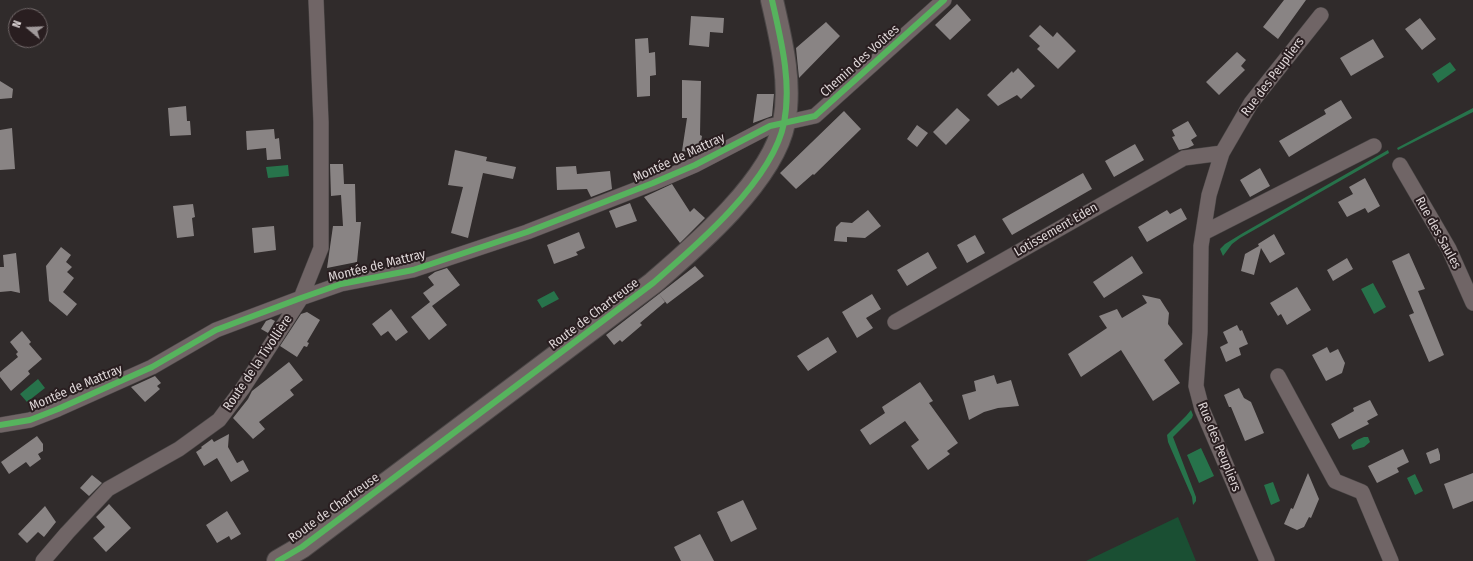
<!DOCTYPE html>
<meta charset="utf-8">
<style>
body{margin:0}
#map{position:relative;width:1473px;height:561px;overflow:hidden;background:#302b2b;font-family:"Fira Sans Condensed",sans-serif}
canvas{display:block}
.north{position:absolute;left:8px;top:8px;width:40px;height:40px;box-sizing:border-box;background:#291e20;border:1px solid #716869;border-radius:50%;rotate:289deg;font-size:11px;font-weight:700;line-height:16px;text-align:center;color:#ded6d7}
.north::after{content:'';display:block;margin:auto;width:14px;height:18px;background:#a19a9b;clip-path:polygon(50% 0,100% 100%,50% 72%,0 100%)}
</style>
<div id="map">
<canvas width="1473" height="561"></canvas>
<div class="north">N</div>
</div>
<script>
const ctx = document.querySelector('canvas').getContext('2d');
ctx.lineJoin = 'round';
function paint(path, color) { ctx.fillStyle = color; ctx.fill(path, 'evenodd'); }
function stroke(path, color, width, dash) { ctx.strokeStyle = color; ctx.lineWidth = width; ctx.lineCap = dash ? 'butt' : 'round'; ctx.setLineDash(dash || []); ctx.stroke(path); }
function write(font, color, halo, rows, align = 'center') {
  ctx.font = font + ' "Fira Sans Condensed",sans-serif'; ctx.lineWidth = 4; ctx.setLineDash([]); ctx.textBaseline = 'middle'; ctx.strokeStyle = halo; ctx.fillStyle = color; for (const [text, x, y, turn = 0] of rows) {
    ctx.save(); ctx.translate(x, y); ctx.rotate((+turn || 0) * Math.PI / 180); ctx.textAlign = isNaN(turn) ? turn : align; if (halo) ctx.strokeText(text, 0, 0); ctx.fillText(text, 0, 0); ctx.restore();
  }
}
const green = new Path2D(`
 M1178 517 1196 561H1086Z`);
const water = new Path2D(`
 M1450 62 1456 70 1438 83 1432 74Z
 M1473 108V112L1398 150 1397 148Z
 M1388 150 1389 153 1240 238 1232 244 1223 256 1220 249 1225 244 1243 233Z
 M288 165 289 176 268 178 266 167Z
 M1373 283 1386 307 1374 314 1361 289Z
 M554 291 559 299 542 308 537 300Z
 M38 379 45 388 27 402 20 394Z
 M1191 410 1193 415 1192 418 1173 437 1196 497V501L1193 505 1192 497 1168 442 1167 435 1186 416Z
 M1364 437H1368L1370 442 1364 447 1353 450 1351 445 1357 440Z
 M1201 448 1214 476 1199 483 1187 455Z
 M1415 474 1423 491 1415 495 1407 478Z
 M1273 482 1280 501 1271 505 1264 485Z`);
const building = new Path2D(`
 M1284 0H1306L1278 39 1263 27Z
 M957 4 971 20 950 40 935 25Z
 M691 16 724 18 723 33 710 32 709 47 689 45Z
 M1420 18 1436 39 1422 50 1405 29Z
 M826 22 840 36 799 78 796 48Z
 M1040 25 1053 37 1057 32 1076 51 1058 69 1037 49 1040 46 1029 36Z
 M648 38 649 53 655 52 656 75 650 76V96L637 97 635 39Z
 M1373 39 1384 57 1351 76 1340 58Z
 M1237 52 1246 60 1241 66 1245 70 1219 95 1206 82Z
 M1018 68 1035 86 1021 99 1017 95 998 106 987 95 1012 71 1013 73Z
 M682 80 701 81 700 135 702 136 699 153H698L682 151 687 118H682Z
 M0 81 13 89 12 98 0 99Z
 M757 94H774L772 116 753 123Z
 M1341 100 1352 118 1289 157 1279 141 1326 114 1324 110Z
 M186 106 187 121H190L191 135 170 136 168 108Z
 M957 108 970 120 946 145 933 132Z
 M844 111 861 129 814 175 813 174 796 189 780 173Z
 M1188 121 1197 136 1191 140 1194 145 1188 148 1179 150 1172 137 1175 136 1172 130Z
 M917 125 928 133 917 147 907 139Z
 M12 128 15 169 0 170V130Z
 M274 129 275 139 279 138 281 159 267 160 266 148 247 150 246 131Z
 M1135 144 1144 160 1114 177 1105 161Z
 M455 150 487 157 486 161 516 167 513 179 483 173 468 238 451 233 463 187 448 185Z
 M330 164H343L344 184H355L356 222H361L357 262 327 268 333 226H343L341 195 331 196Z
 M576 166 577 174 610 171 612 189 591 197 587 189 557 190 556 167Z
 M1260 168 1270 186 1250 197 1240 180Z
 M1083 173 1092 189 1012 235 1002 219Z
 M1365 178 1380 206 1368 213 1365 208 1347 217 1338 202 1353 194 1349 187Z
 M672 184 690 212 694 208 705 218 680 243 644 197Z
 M630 203 637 221 616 228 609 211Z
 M193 204 195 217 192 218 194 236 177 238 173 206Z
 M1181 208 1187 219 1147 242 1138 227 1167 210 1170 214Z
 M868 210 881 226 865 238 847 237V242L834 241 836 227 841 222 852 223Z
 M274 226 276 250 254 253 252 228Z
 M579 232 585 248 576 252 578 255 554 264 547 245Z
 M1274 234 1285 254 1270 263 1261 248 1254 275 1241 271 1245 254 1259 246 1258 244Z
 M975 235 985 253 967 263 957 245Z
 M61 247 71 255 66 262 72 267 67 272 74 278 63 292 77 304 67 316 49 301 46 266Z
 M928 252 937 268 907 286 897 270Z
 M16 253 20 293 11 291 0 292V267H4L3 255Z
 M1409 253 1425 289 1418 291 1444 355 1429 362 1409 315 1414 313 1392 261Z
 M1132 256 1143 273 1104 298 1093 282Z
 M1347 258 1353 269 1333 281 1327 270Z
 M695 266 704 276 667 304 659 294Z
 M447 268 460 285 432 306 447 325 429 340 411 317 430 302 423 293 434 285 428 277 435 272Z
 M1297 287 1311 310 1287 325 1281 314 1278 316 1270 303Z
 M659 294 665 302 640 323 642 325 622 342 620 340 614 345 606 335Z
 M872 294 881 309 866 318 873 328 857 338 842 312Z
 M1142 295 1160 299 1169 313 1168 324 1183 344 1164 360 1180 383 1153 401 1121 350 1081 377 1068 354 1107 328 1099 316 1117 309 1122 318 1147 303Z
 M391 309 408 332 396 341 388 331 381 336 372 324Z
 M307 312 320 320 307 342 309 343 307 347 304 346 297 357 280 346 301 314Z
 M271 319 275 321 268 333 261 329 266 321Z
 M1237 325 1240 331 1242 330 1248 344 1239 348 1241 355 1226 362 1220 347 1228 343 1223 332Z
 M22 331 31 342 29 344 42 359 28 371 30 374 11 391 0 377V372L18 357 16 354 18 352 10 342Z
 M828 337 837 352 808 371 797 356Z
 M1327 347 1330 353 1338 349 1345 363 1342 373 1326 381 1312 355Z
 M289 362 303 380 290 390 294 395 259 422 265 429 253 439 233 418 248 399 252 391Z
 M994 375 997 384 1011 380 1019 406 998 408 984 412 969 420 962 395 976 391 974 381Z
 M155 376 161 383 157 386 160 389 145 402 131 387Z
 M920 382 933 401 929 403 958 443 947 451 950 454 928 470 911 446 919 440 905 421 870 445 860 430 885 413 882 407Z
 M1239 388 1244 398 1251 402 1264 433 1245 441 1231 407H1229L1224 395Z
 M1370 400 1378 415 1367 421 1369 424 1339 439 1331 424 1354 411 1353 408Z
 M229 434 228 447 237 463 243 460 249 471 231 482 217 458 204 466 196 452 202 448 201 447 212 439 214 442Z
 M37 436 43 444V451L38 454 41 459 30 467 26 462 9 474 1 462Z
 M1438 448 1440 455V460L1430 464 1426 453Z
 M1403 449 1409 462 1397 468 1399 472 1377 483 1368 466Z
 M1308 473 1319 499 1311 518 1309 517 1304 527 1297 530 1284 524 1291 508 1293 509Z
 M1473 473V501L1453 509 1444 484Z
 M92 475 102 483 89 496 80 488Z
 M743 500 757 529 731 542 717 512Z
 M109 504 131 528 106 552 93 538 105 527 96 517Z
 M45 506 56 522 44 537 38 532 27 543 18 534Z
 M227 511 241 534 231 540 229 536 217 543 206 525Z
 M700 534 714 561H681L674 547Z`);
const minor = new Path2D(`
 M1400 165 1449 249 1473 303
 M1203 233 1374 146
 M895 322 1184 158 1222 153
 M1278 376 1335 481 1362 492 1391 561
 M0 425 30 420 58 409 152 367 216 330 301 298 341 284 413 270 527 232 653 183 695 165 770 126 815 116 944 0
 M43 561 67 533 108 489 179 449 219 420 243 388 301 298 321 248V122L316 0
 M1267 561 1202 409 1196 386 1200 332 1201 246 1209 195 1222 153 1251 103 1321 15`);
const primary = new Path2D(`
 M278 561 302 547 653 283C696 246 773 180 784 123 792 82 781 40 772 0`);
const cycleway = new Path2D(`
 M0 425 30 420 58 409 152 367 216 330 301 298 341 284 413 270 527 232 653 183 695 165 770 126 815 116 944 0
 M278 561 302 547 653 283C696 246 773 180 784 123 792 82 781 40 772 0`);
const streetNames = [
 ["Chemin des Voûtes",860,61,-42],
 ["Rue des Peupliers",1273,77,-53],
 ["Montée de Mattray",679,158,-25],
 ["Lotissement Eden",1056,230,-30],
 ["Rue des Saules",1438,233,61],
 ["Montée de Mattray",377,266,-14],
 ["Route de Chartreuse",594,314,-37],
 ["Route de la Tivollière",258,363,-56],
 ["Montée de Mattray",76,388,-23],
 ["Rue des Peupliers",1219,447,68],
 ["Route de Chartreuse",334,508,-36]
];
paint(green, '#1a4f33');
paint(water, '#27734b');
paint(building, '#898484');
stroke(minor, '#4b4747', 16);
stroke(primary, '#4b4747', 24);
stroke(minor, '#706566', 15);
stroke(primary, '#716666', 22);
stroke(cycleway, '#56b35d', 6);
write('13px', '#ded6d7', '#291e20', streetNames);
</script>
